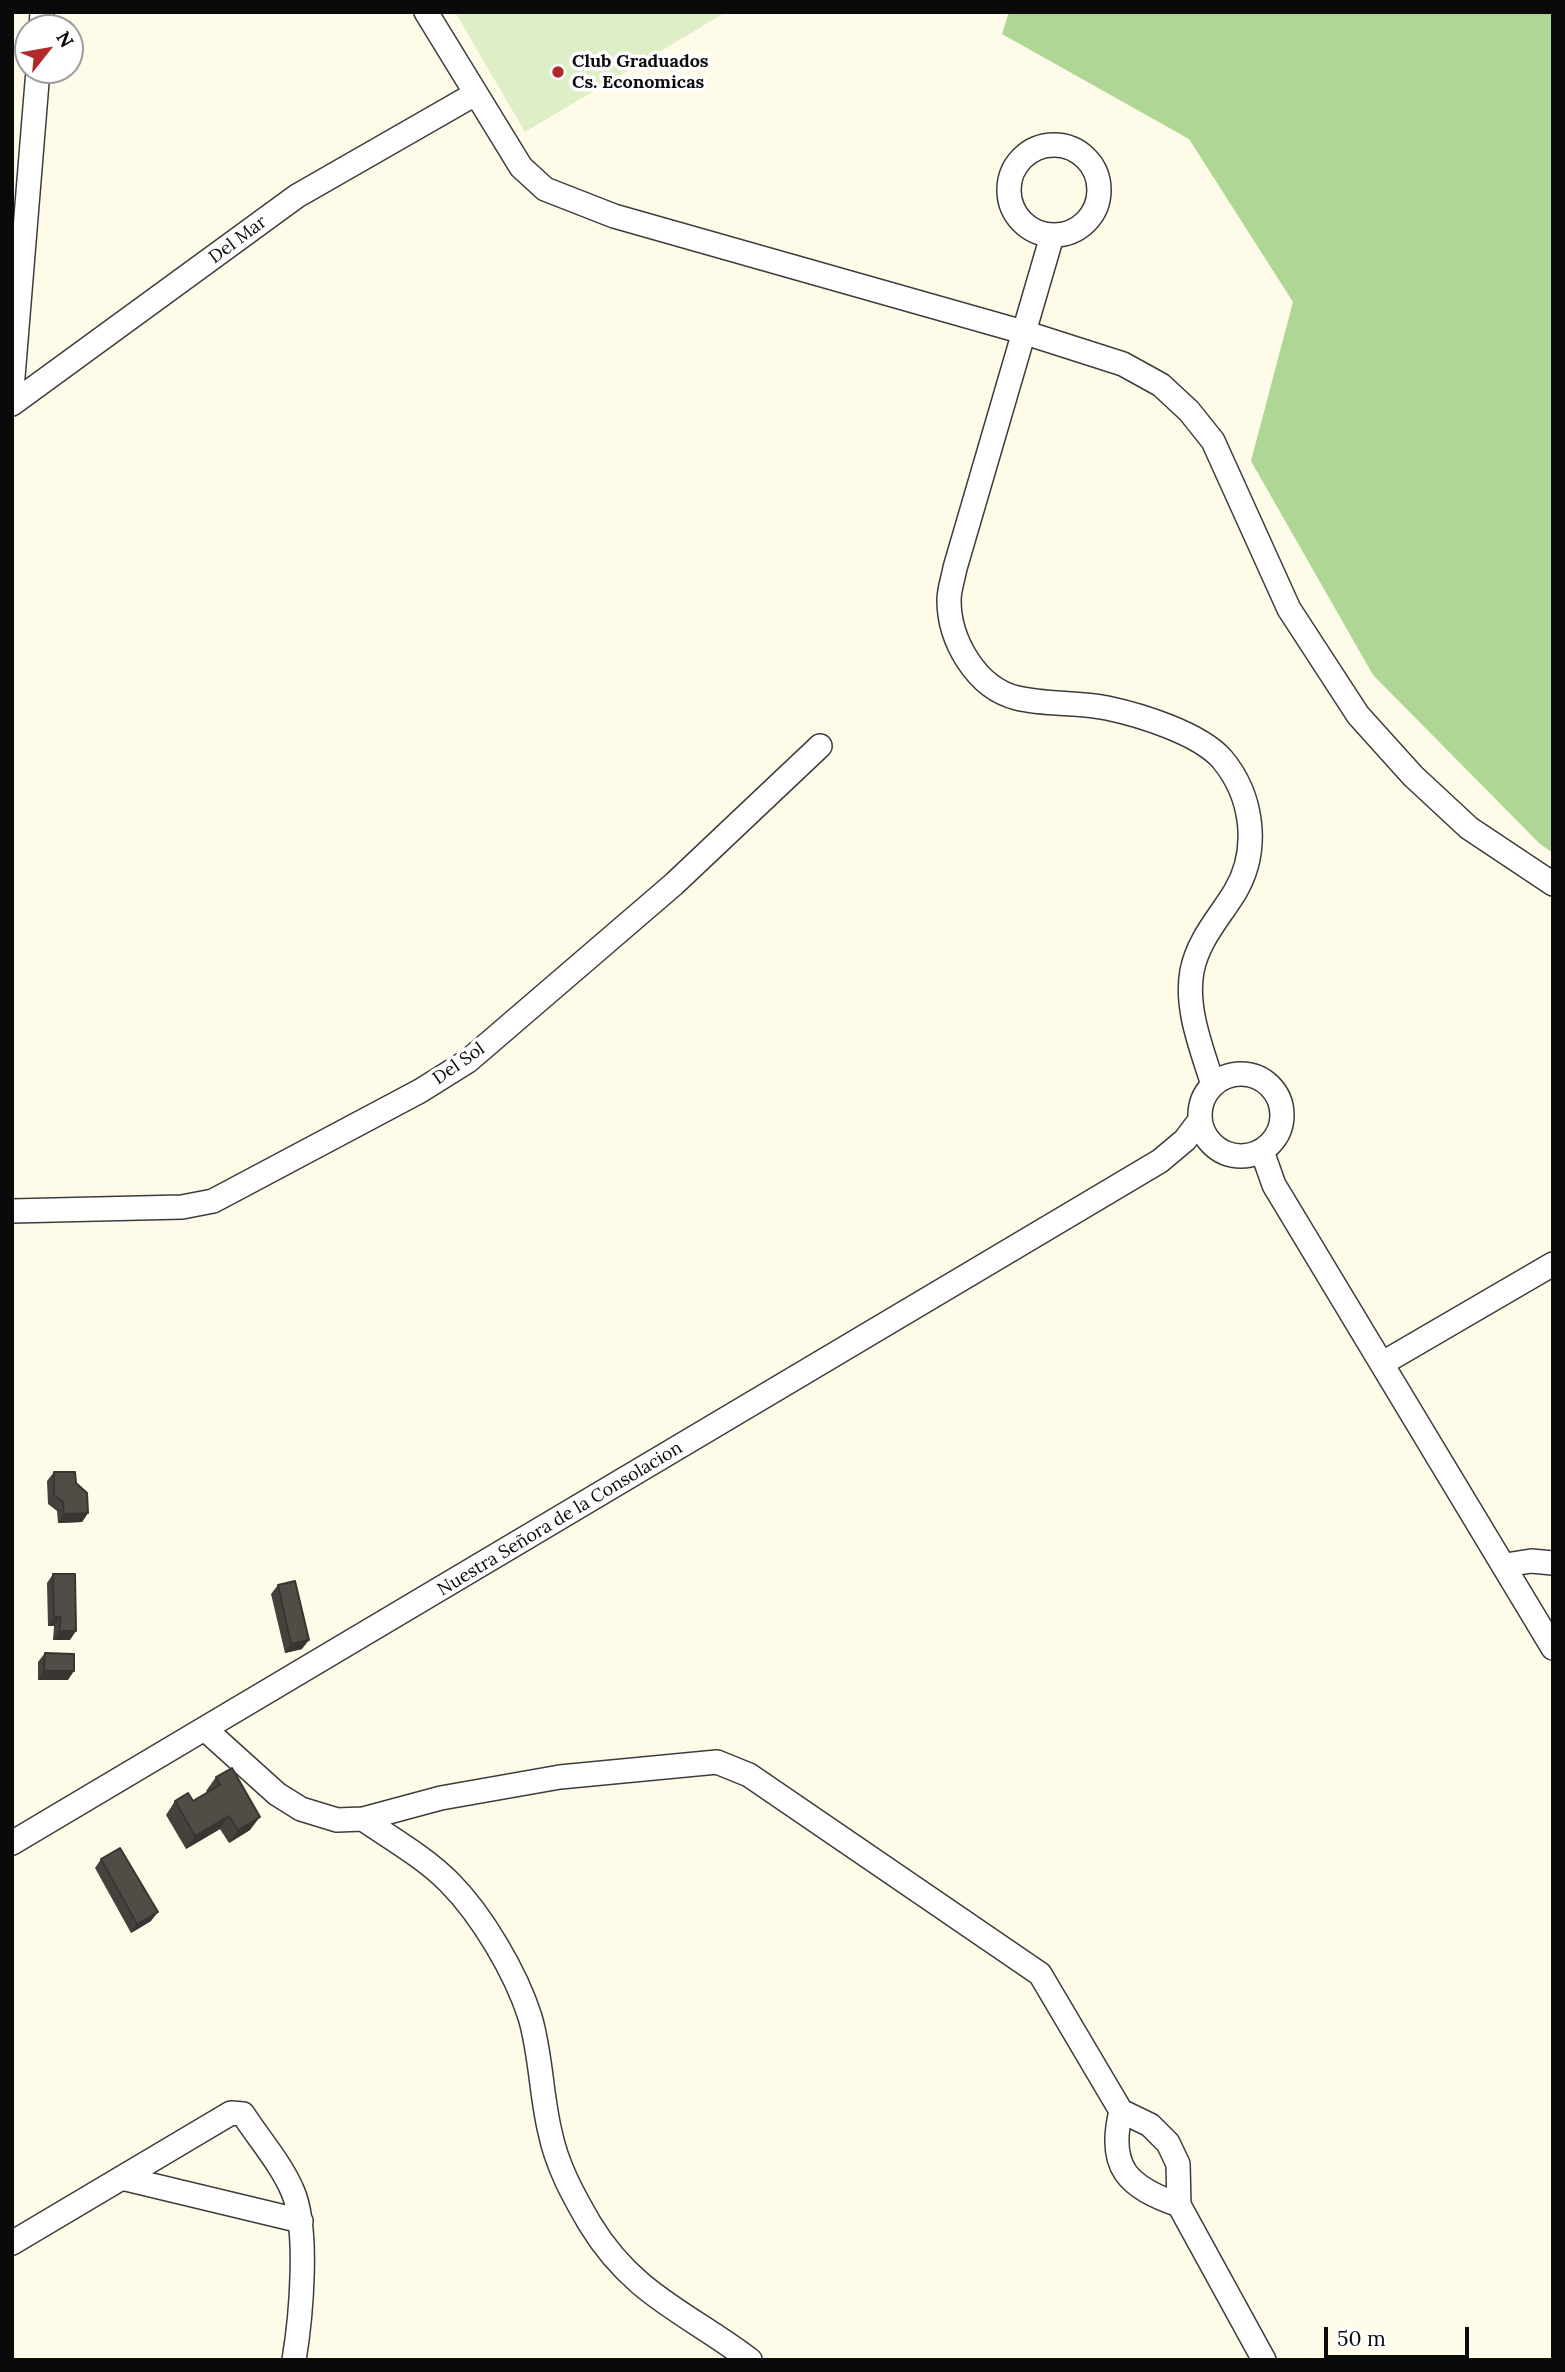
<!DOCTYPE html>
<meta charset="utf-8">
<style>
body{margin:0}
#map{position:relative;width:1565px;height:2372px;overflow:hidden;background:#fefbe8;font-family:Lora,serif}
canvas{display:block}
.frame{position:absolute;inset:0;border:14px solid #0a0a0a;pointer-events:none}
.north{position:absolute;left:14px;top:14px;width:70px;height:70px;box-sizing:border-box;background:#fff;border:2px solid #9d9d9d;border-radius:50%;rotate:59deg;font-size:19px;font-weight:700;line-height:28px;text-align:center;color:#0a0a0a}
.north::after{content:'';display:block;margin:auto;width:24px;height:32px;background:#b3292a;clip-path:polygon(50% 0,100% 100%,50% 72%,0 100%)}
.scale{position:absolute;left:1324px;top:2327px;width:145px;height:32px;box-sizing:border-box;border:4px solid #0a0a0a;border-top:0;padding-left:9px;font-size:21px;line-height:24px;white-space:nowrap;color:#0a0a0a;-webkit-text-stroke:5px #fff;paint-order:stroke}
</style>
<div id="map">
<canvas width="1565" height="2372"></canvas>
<div class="frame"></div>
<div class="north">N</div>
<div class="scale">50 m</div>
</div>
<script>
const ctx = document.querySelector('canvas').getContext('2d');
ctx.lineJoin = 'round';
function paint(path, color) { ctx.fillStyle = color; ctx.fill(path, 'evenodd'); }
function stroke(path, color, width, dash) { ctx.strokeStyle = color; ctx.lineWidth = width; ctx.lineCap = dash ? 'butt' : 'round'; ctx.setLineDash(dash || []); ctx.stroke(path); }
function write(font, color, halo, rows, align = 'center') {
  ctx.font = font + ' Lora,serif'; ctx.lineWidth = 7; ctx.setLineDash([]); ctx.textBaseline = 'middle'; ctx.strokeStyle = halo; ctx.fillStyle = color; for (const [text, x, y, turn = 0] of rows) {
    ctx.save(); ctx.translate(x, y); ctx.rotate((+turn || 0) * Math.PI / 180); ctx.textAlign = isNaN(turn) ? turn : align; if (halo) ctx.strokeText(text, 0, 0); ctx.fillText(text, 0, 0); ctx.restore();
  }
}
const forest = new Path2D(`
 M1009 12H1553V853L1540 844 1373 675 1251 461 1293 302 1189 139 1002 34Z`);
const pitch = new Path2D(`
 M455 12H726L525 132Z`);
const minor = new Path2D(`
 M426 12 521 167 545 189 614 216 1023 332 1123 364 1161 385 1189 411 1213 441 1289 609 1358 715 1413 776 1469 828 1553 884
 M41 28 42 12
 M1009 190a45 45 0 1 1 90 0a45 45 0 1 1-90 0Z
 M1052 236 955 568C953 579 949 590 949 600 949 640 976 688 1017 698 1046 705 1077 702 1107 708 1140 715 1199 733 1222 759 1253 796 1260 850 1235 892 1219 918 1198 940 1192 971 1185 1009 1202 1049 1213 1085
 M12 389 38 70
 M12 404 297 196 475 94
 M1200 1115a41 41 0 1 1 82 0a41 41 0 1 1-82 0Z
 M1262 1151 1274 1185 1553 1648
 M12 1211 182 1207 213 1201 420 1091 468 1061 674 884 820 746
 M1383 1363 1553 1264
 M1506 1565 1531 1561 1553 1563
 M206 1730 277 1794 301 1809 337 1820 363 1819 441 1798 560 1777 717 1762 749 1775 1040 1974 1121 2111 1150 2125 1168 2143 1178 2164 1179 2205 1264 2360
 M363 1819C392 1839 424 1857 449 1882 482 1915 516 1973 530 2017 541 2054 541 2095 550 2132 557 2166 573 2195 590 2224 633 2295 688 2313 750 2360
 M12 1843 1160 1161 1185 1140 1200 1120
 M1121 2111C1107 2168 1128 2187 1179 2205
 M122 2178 301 2221
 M12 2243 231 2113 243 2114C259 2139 282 2165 293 2192 309 2230 301 2318 294 2360`);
const wall = new Path2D(`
 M54 1472 76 1483 88 1513 82 1522 58 1523 57 1511 48 1504 47 1481Z
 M53 1574 70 1640H53L54 1626H48L47 1583Z
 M278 1585 302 1649 285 1653 271 1594Z
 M45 1653 68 1680H38V1662Z
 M216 1777 250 1830 229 1843 220 1829 186 1849 166 1815 175 1801H193L207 1792 206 1791Z
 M101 1859 151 1921 131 1933 95 1868Z`);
const shadedWall = new Path2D(`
 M88 1513 82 1522 58 1523 64 1514Z
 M54 1617H61L54 1626H48Z
 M59 1631H76L70 1640H53Z
 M309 1640 302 1649 285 1653 291 1644Z
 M44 1671H74L68 1680H38Z
 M229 1816 220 1829 186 1849 195 1836Z
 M260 1817 250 1830 229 1843 238 1830Z
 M158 1912 151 1921 131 1933 137 1924Z`);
const building = new Path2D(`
 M54 1472H75L76 1483 87 1493 88 1513 64 1514 63 1502 54 1495Z
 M53 1574H75L76 1631H59L61 1617H54Z
 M295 1581 309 1640 291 1644 278 1585Z
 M45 1653 74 1654V1671H44Z
 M232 1768 260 1817 238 1830 229 1816 195 1836 175 1801 188 1793 193 1801 220 1785 216 1777Z
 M120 1848 158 1912 137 1924 101 1859Z`);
const markers = [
 [558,72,7,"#b3292a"]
];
const poiNames = [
 ["Club Graduados",572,62],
 ["Cs. Economicas",572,83]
];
const streetNames = [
 ["Del Mar",238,240,-37],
 ["Del Sol",459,1064,-35],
 ["Nuestra Señora de la Consolacion",560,1519,-31]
];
paint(forest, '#afd695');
paint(pitch, '#deeec6');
stroke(minor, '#3d3d3d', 26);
stroke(minor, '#fff', 23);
paint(wall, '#47413d');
paint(shadedWall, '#393532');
paint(building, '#524c47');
stroke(building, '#393532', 2);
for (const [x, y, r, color] of markers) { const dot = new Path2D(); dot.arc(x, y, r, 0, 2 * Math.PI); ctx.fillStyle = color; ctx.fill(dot); stroke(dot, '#fff', 2.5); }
write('bold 18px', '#0a0a0a', '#fff', poiNames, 'left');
write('18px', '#0a0a0a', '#fff', streetNames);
</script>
